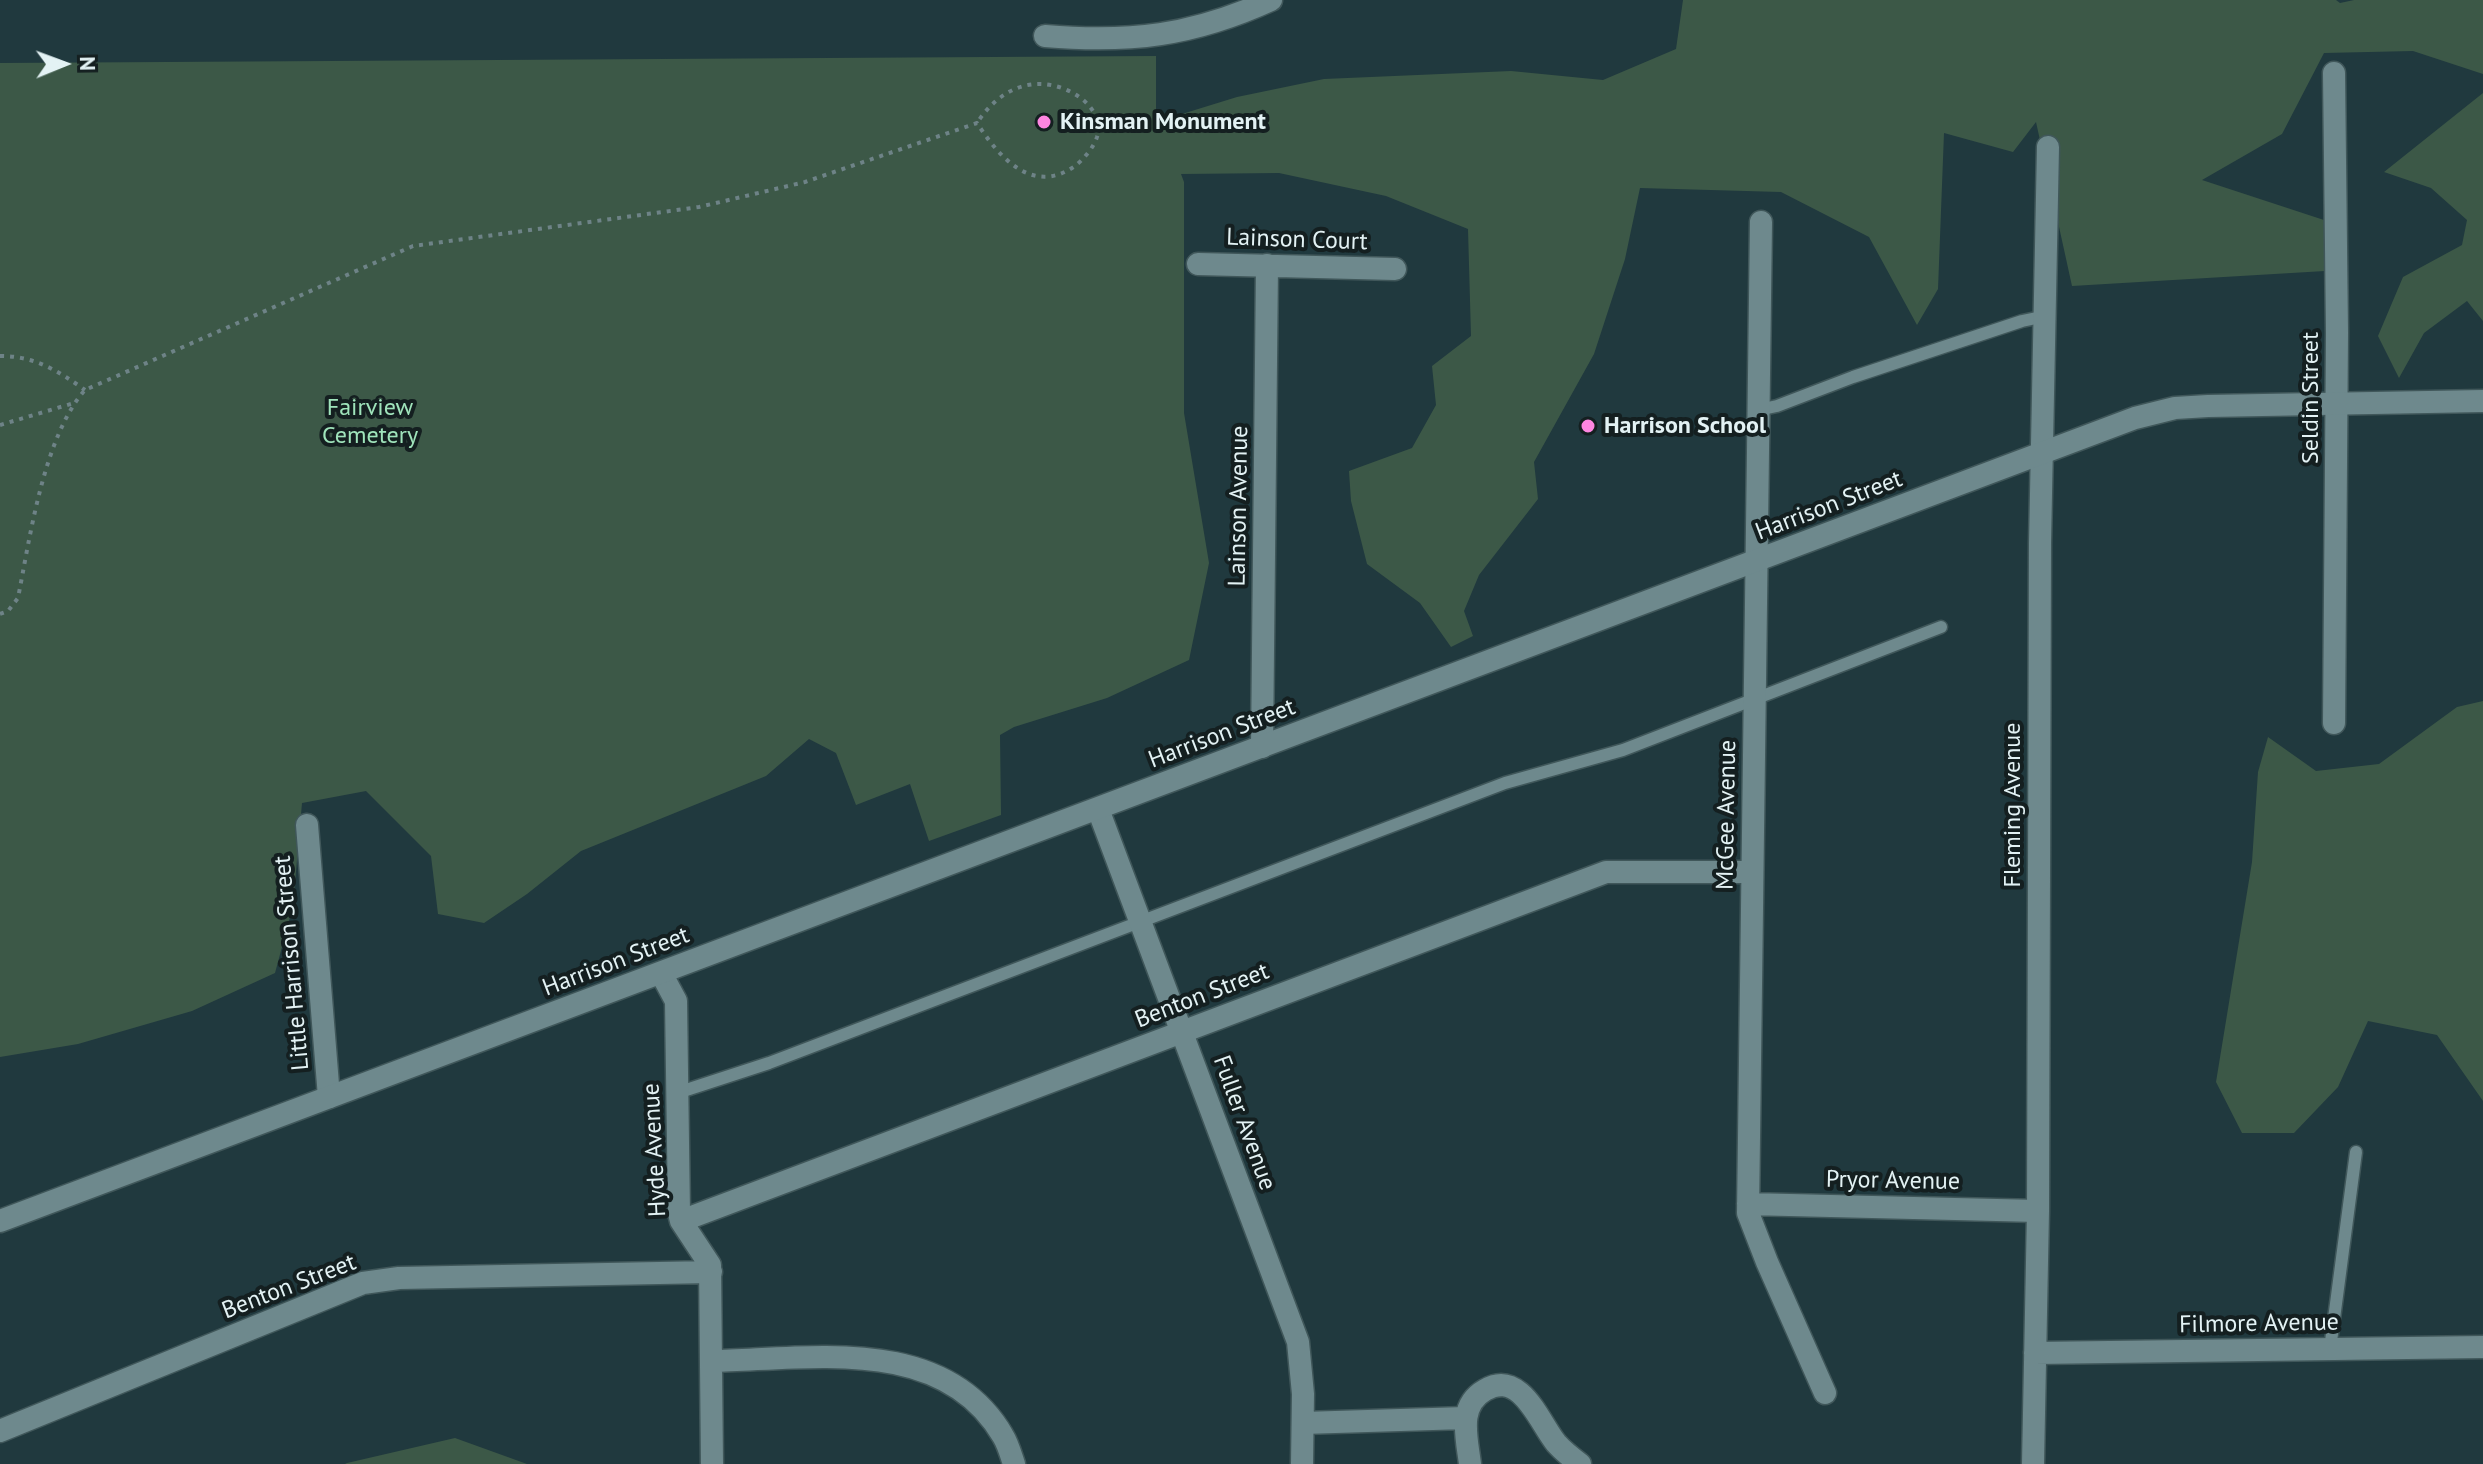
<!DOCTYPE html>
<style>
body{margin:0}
#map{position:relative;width:2483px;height:1464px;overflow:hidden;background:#20393e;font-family:"PT Sans",sans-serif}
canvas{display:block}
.north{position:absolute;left:24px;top:24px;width:80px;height:80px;-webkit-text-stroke:6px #141f20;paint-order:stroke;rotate:89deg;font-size:22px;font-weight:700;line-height:32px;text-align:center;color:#e3f2f4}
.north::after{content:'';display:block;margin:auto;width:28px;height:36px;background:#e3f2f4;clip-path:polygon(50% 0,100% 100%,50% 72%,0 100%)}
</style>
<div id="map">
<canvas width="2483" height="1464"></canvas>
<div class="north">N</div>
</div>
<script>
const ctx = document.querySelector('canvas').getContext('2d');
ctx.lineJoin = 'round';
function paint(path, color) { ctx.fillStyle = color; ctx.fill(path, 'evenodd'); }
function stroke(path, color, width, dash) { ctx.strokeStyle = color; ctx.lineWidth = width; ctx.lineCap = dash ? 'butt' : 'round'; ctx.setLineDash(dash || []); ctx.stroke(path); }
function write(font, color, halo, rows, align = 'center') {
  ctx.font = font + ' "PT Sans",sans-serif'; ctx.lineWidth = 8; ctx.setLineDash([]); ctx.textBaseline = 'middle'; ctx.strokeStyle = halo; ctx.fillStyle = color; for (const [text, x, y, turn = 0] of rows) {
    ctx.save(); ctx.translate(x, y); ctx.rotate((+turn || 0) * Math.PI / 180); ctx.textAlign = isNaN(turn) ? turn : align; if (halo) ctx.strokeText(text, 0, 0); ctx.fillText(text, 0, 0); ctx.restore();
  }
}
const green = new Path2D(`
 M1683 0H2336L2340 3 2354 0H2483V74L2413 51 2324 53 2282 134 2202 180 2327 221 2325 271 2072 286 2036 122 2013 152 1944 133 1938 289 1917 325 1869 237 1781 192 1640 188 1625 259 1594 354 1534 462 1538 499 1479 575 1464 611 1473 636 1451 647 1420 603 1367 564 1351 501 1349 471 1412 448 1436 405 1432 366 1471 336 1468 229 1386 196 1279 173 1181 174 1184 182V413L1209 563 1189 660 1107 698 1014 727 1000 735 1001 815 929 841 910 784 856 805 836 753 809 739 766 776 581 851 527 894 484 923 438 914 431 856 366 791 302 803 293 906 275 973 192 1011 78 1044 0 1057V63L1156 56V122L1237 97 1324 79 1511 71 1603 80 1676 49Z
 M2483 93V321L2467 301 2424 333 2399 378 2378 336 2403 277 2462 245 2467 220 2431 188 2384 172Z
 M2483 701V1101L2437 1035 2368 1021 2338 1087 2294 1133H2242L2216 1082 2252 862 2258 772 2268 737 2316 771 2379 764 2457 707Z
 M455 1438 527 1464H345L347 1463Z`);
const path = new Path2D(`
 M0 356C34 356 57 370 85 390
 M0 425 74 403
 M0 614 8 611 18 598C30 537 44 436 85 390L413 246 699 207 805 182 977 123C999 157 1032 196 1075 166 1083 160 1094 147 1097 137 1105 106 1068 85 1042 84 1014 83 992 100 977 123`);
const service = new Path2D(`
 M1758 410 1777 406 1853 377 2022 321 2046 316
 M677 1093 769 1063 1505 783 1623 750 1941 627
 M2330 1349 2356 1152`);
const minor = new Path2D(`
 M1045 36C1130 43 1192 36 1271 0
 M2334 73 2337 333 2334 723
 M1761 222 1748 1213 1767 1262 1825 1393
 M1198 264 1395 269
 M1262 747 1267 265
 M1098 809 1298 1342 1303 1394 1302 1464
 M307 825 329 1097
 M661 973 676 1001 679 1213 681 1221 710 1265 712 1464
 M1748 1204 2038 1211
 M681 1221 1606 872H1752
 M2035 1353 2483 1347
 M712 1361C810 1359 944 1334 1003 1436 1008 1444 1011 1455 1014 1464
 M1303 1423 1465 1418
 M0 1431 363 1283 399 1278 711 1272
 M1470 1464C1467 1438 1457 1406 1485 1390 1521 1369 1539 1422 1556 1443 1563 1451 1572 1458 1580 1464
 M2033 1464 2038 1211 2040 543 2048 147`);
const tertiary = new Path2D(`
 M0 1221 2135 418 2175 408 2208 406 2483 401`);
const markers = [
 [1044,122,8,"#fe86e1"],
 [1588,426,8,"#fe86e1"]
];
const poiNames = [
 ["Kinsman Monument",1060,122],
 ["Harrison School",1604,426]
];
const streetNames = [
 ["Lainson Court",1297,240,2],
 ["Seldin Street",2311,398,-90],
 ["Lainson Avenue",1239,506,-89],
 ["Harrison Street",1829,506,-21],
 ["Harrison Street",1222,734,-21],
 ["Fleming Avenue",2013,805,-90],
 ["McGee Avenue",1727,815,-89],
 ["Harrison Street",616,962,-21],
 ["Little Harrison Street",292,963,-95],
 ["Benton Street",1202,996,-21],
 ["Fuller Avenue",1244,1123,70],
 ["Hyde Avenue",655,1150,-93],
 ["Pryor Avenue",1893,1181,1],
 ["Benton Street",289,1287,-21],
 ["Filmore Avenue",2259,1324,-1]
];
const parkNames = [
 ["Fairview",370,408],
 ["Cemetery",370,436]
];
paint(green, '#3c5847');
stroke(service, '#40575a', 15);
stroke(minor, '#40575a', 25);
stroke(tertiary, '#40575a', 25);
stroke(path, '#6e8387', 4, [4, 6]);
stroke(service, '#6e898d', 12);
stroke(minor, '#6e898d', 22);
stroke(tertiary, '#6e898d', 22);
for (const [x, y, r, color] of markers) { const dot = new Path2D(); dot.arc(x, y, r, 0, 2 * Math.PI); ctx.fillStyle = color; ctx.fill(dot); stroke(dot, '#141f20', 3); }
write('bold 24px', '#e3f2f4', '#141f20', poiNames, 'left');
write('24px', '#e3f2f4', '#141f20', streetNames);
write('24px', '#9fe4bb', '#141f20', parkNames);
</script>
